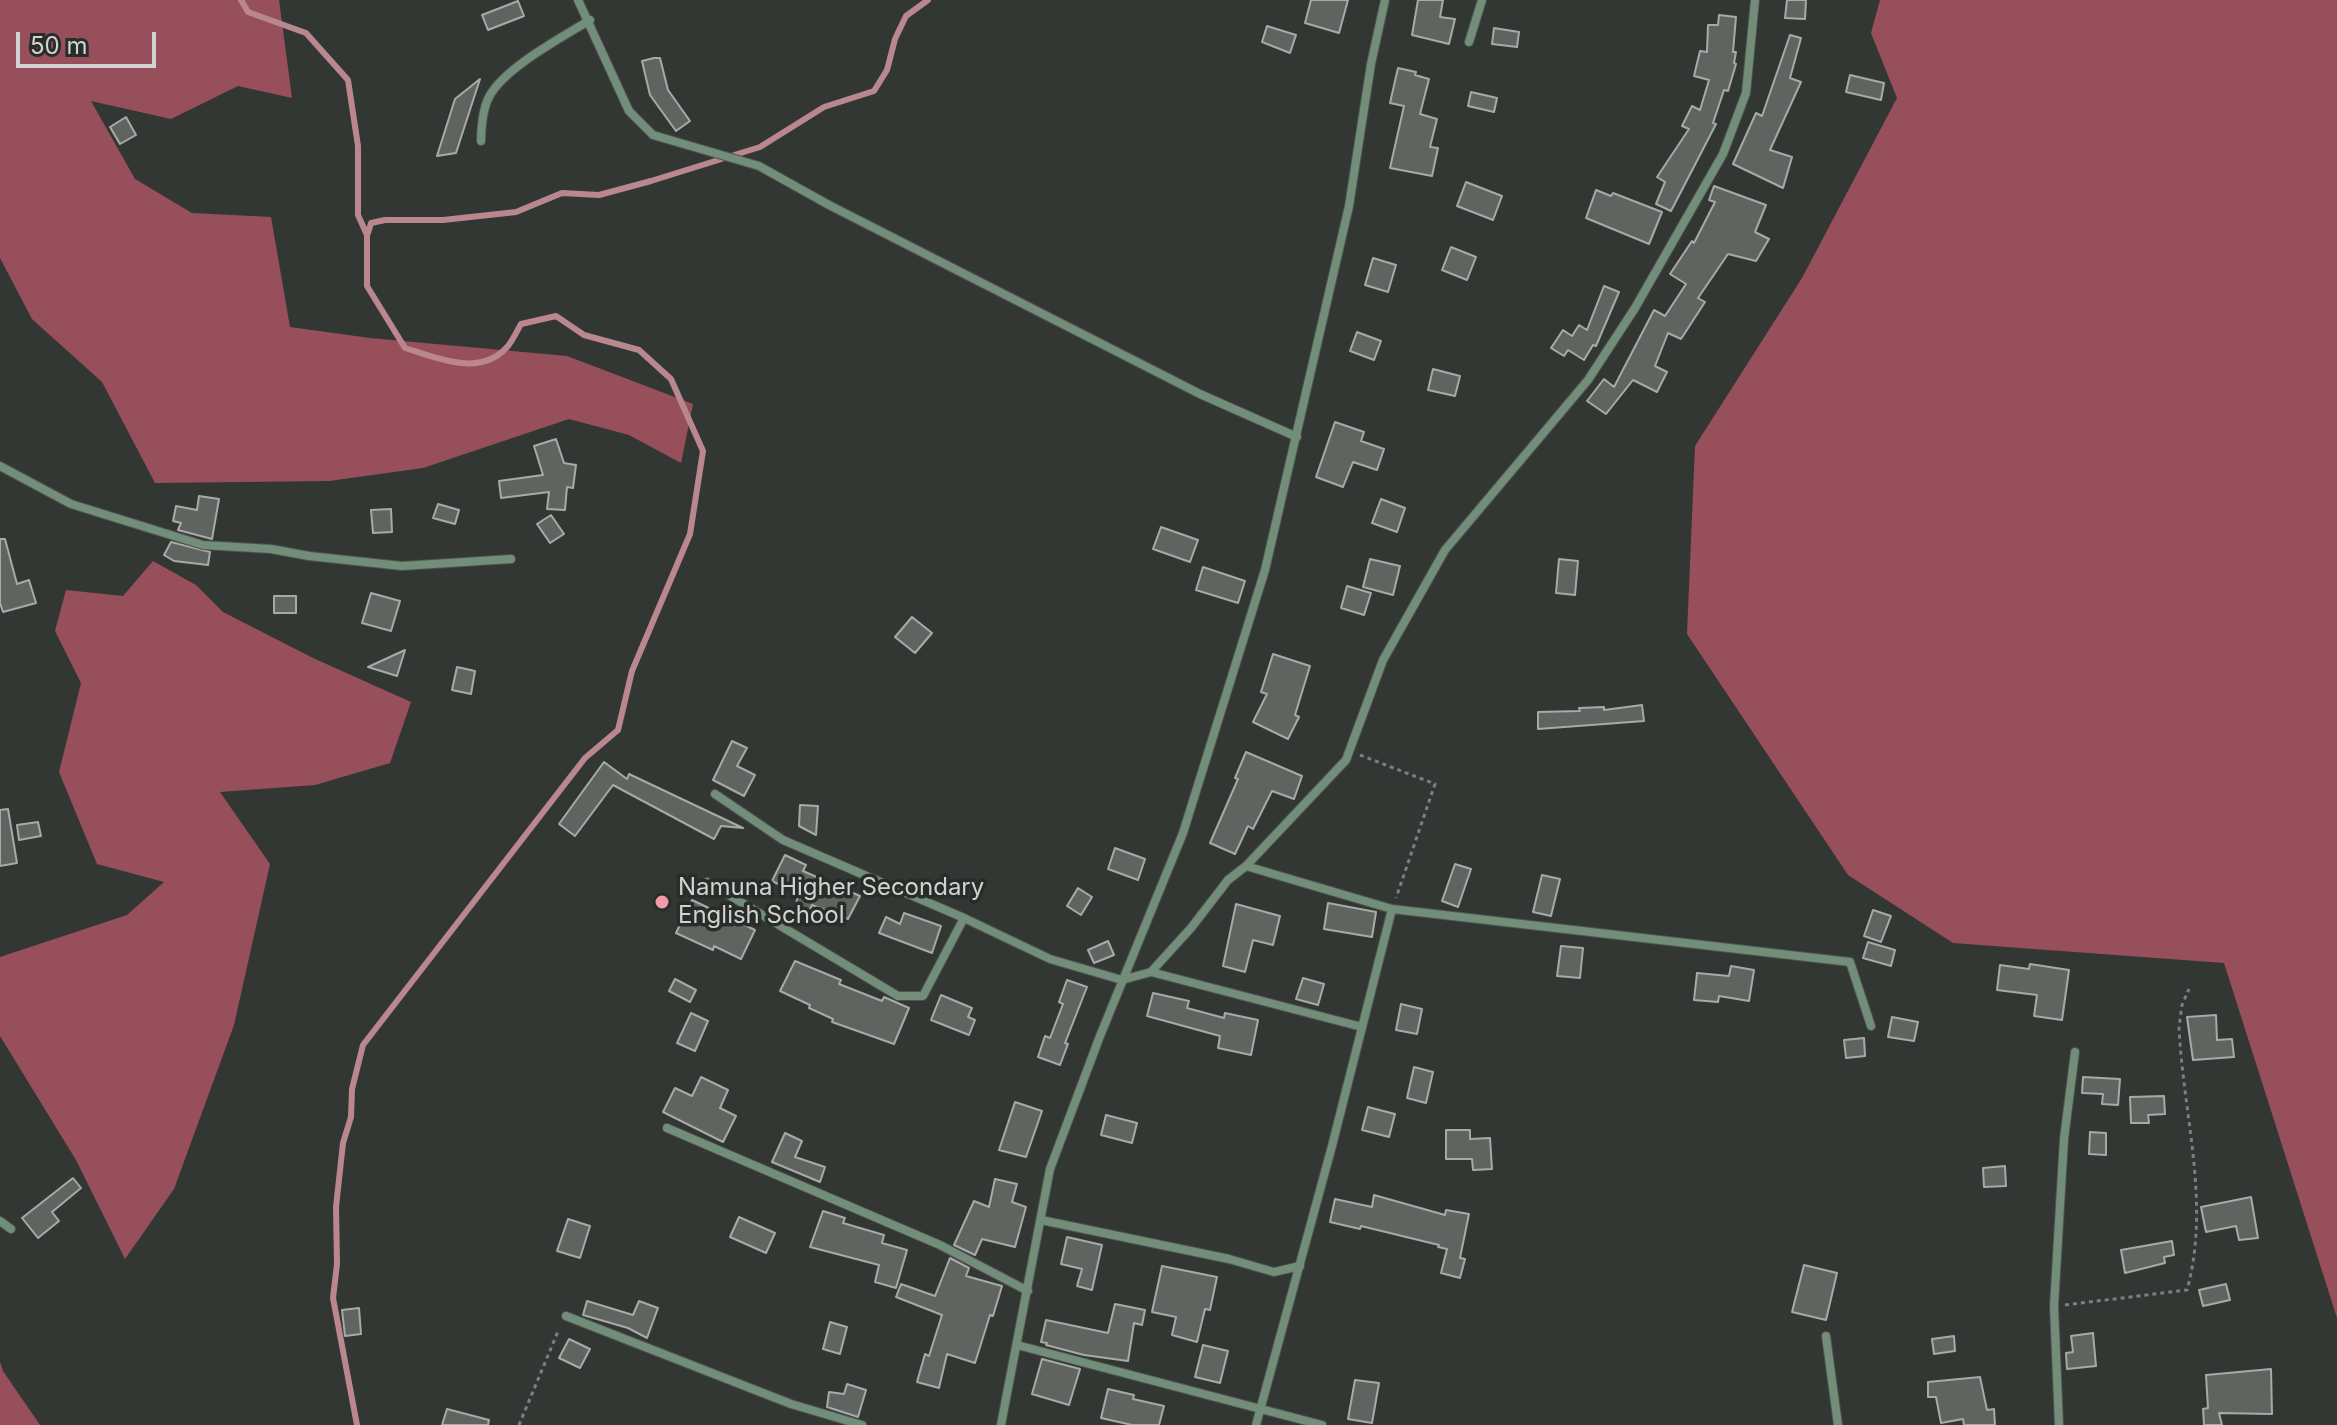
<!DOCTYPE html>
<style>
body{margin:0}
#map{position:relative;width:2337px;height:1425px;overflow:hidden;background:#333734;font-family:Inter,sans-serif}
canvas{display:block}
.scale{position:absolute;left:16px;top:32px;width:140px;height:36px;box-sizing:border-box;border:4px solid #d1d3d1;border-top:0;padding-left:10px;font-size:24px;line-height:28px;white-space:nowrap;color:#d1d3d1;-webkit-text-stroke:6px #292d2a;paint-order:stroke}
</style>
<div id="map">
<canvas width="2337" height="1425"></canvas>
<div class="scale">50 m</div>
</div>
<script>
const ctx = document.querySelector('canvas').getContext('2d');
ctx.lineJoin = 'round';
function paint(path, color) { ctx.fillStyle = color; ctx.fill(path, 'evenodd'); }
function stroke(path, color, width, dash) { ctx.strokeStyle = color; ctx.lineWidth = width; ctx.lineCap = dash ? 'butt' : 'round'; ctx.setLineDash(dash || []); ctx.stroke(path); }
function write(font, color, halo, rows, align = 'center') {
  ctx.font = font + ' Inter,sans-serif'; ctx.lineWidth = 7; ctx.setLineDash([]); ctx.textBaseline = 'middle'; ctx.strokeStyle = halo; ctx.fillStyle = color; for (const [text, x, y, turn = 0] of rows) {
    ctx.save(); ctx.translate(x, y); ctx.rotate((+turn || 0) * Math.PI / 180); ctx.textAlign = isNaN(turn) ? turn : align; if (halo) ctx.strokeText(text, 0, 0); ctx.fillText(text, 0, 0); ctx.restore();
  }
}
const forest = new Path2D(`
 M0 0H279L292 98 238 86 171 119 91 101 135 179 192 213 271 217 290 327 370 338 567 356 693 404 681 463 629 435 569 419 423 468 329 481 155 483 102 382 32 319 0 258Z
 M1880 0H2337V1318L2224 963 1953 943 1848 875 1687 634 1695 446 1802 278 1897 98 1871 33Z
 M153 561 196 585 223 612 313 658 411 702 390 763 315 785 220 792 270 864 234 1025 174 1189 125 1259 76 1160 0 1036V957L127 915 164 882 97 864 59 772 81 683 55 631 66 590 123 596Z
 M0 1362 3 1371 40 1425H0Z`);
const stream = new Path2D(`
 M241 0 248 12 306 33 348 80 358 146V215L367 235V286L405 348C438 358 481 378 508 346 513 340 517 331 521 324L556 316 584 335 639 350 671 379 703 451 690 534 632 671 618 730 585 758 363 1045 352 1089 351 1117 343 1143 336 1207 337 1264 333 1298 357 1425
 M368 233 371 223 385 220H443L516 212 562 193 599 195 651 181 760 147 824 107 874 91 887 70 895 39 906 16 928 0`);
const building = new Path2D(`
 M1311 0H1348L1339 33 1305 23Z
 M1418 0H1443L1440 17 1455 19 1449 44 1412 35Z
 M1787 0H1806L1805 19 1785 18Z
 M518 1 524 16 488 30 482 15Z
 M1719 15 1736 17 1733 52H1736L1734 63 1736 64 1728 91 1724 90 1713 123 1716 124 1671 211 1656 204 1665 182 1657 177 1689 129 1682 126 1692 106 1700 110 1709 80 1694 76 1700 51 1707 52 1708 25H1718Z
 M1267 26 1296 35 1290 53 1262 42Z
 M1494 28 1519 32 1517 47 1492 44Z
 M1790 35 1801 38 1790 78 1801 82 1770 150 1792 157 1783 188 1733 164 1756 113 1762 116Z
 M654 58H660L668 90 690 121 676 131 650 95 642 61Z
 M1398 68 1416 72 1415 75 1429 79 1420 114 1437 119 1430 147 1438 148 1432 176 1390 168 1404 106 1390 103Z
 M1850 75 1884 83 1881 100 1846 92Z
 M480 79 456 153 437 156 455 99Z
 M1471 92 1497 98 1494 112 1468 106Z
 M126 117 136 135 120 144 110 127Z
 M1466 182 1502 196 1493 220 1457 206Z
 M1714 186 1766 205 1755 232 1769 239 1756 261 1728 254 1698 298 1705 302 1681 339 1668 333 1655 366 1667 372 1657 392 1633 380 1606 414 1587 401 1604 379 1614 387 1654 310 1665 316 1686 284 1670 274 1692 241 1694 243 1715 202 1709 200Z
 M1596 190 1611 196 1613 193 1662 212 1649 244 1586 218Z
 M1451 247 1476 257 1467 280 1442 270Z
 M1373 258 1396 265 1388 292 1365 285Z
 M1604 286 1619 292 1596 346 1593 345 1584 360 1568 350 1564 356 1551 348 1563 330 1572 336 1579 325 1587 330Z
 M1357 332 1381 341 1374 360 1350 351Z
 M1433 369 1460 376 1455 396 1428 390Z
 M1335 422 1364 432 1361 441 1384 449 1377 470 1353 462 1343 487 1316 477Z
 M556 439 564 463 576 465 573 488 567 487 565 510 547 509 549 492 501 498 499 481 543 475 534 446Z
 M199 496 219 499 212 539 178 530 181 523 173 521 176 506 197 510Z
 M1381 499 1405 508 1397 532 1372 523Z
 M438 504 459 510 455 524 433 518Z
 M391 509 392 532 373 533 371 510Z
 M551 515 564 534 550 543 537 524Z
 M1161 527 1198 540 1190 562 1153 549Z
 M0 539H5L17 584 29 580 36 603 3 612 0 603Z
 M171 542 210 552 208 565 174 561 164 555Z
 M1370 559 1400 566 1393 595 1363 587Z
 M1559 559 1578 561 1575 595 1556 593Z
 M1203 567 1245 581 1238 603 1196 590Z
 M1347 586 1371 593 1364 615 1341 608Z
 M371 593 400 601 391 631 362 623Z
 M274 596H296V613H274Z
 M912 617 932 633 915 653 895 637Z
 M405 650 397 676 368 667Z
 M1273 654 1310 666 1295 715 1299 717 1288 739 1253 722 1267 694 1261 692Z
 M457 667 475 671 471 694 452 690Z
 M1642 705 1644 721 1538 729V712L1580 711 1579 708 1604 707V710Z
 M732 741 747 748 737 766 755 775 744 796 713 780Z
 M1246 752 1302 776 1294 799 1272 791 1253 829 1248 826 1235 854 1210 843 1238 779 1235 778Z
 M604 762 627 779 629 774 743 828 721 826 714 839 613 785 575 836 559 824Z
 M800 805 818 806 816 835 799 826Z
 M8 809 17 863 0 866V810Z
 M38 822 41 836 19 840 17 825Z
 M1115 848 1145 859 1138 880 1108 869Z
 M785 855 806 865 803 871 860 896 848 919 812 905 809 911 795 906 799 894 772 881Z
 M1455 864 1471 869 1458 907 1442 901Z
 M1542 875 1560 879 1551 916 1533 912Z
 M1078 888 1092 897 1081 915 1067 906Z
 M692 900 755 930 741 959 714 946 713 950 676 933Z
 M1328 903 1376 912 1372 937 1324 929Z
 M1236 904 1280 916 1273 945 1253 940 1245 972 1223 966Z
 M1873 910 1891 916 1881 942 1864 936Z
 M904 913 941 926 932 953 879 933 886 917 900 924Z
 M1108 941 1114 955 1094 963 1088 950Z
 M1868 942 1895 950 1891 966 1863 958Z
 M1561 946 1583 948 1580 978 1557 976Z
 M795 961 841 980 839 984 882 1001 884 997 909 1008 894 1044 832 1022 833 1019 809 1008 810 1005 780 991Z
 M2030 964 2069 970 2062 1020 2034 1016 2037 995 1997 990 2000 965 2029 969Z
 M1731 966 1754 970 1749 1001 1719 996 1718 1002 1694 1000 1697 973 1729 976Z
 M1303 978 1324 984 1318 1005 1296 999Z
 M675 979 696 990 690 1002 669 991Z
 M1067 980 1087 987 1065 1043 1068 1044 1060 1065 1038 1057 1045 1036 1050 1038 1063 1004 1059 1002Z
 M1153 993 1189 1001 1187 1008 1224 1018 1225 1013 1258 1020 1251 1055 1218 1048 1220 1036 1147 1016Z
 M941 995 972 1008 968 1017 975 1020 969 1035 931 1020Z
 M1401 1004 1422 1009 1417 1034 1396 1030Z
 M691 1013 708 1021 695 1051 677 1043Z
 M2216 1015 2217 1040 2232 1039 2234 1057 2193 1060 2187 1017Z
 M1892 1017 1918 1022 1914 1041 1888 1037Z
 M1864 1038 1865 1056 1846 1058 1844 1040Z
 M1414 1067 1433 1072 1426 1103 1407 1098Z
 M701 1077 728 1090 720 1108 736 1116 723 1142 663 1112 675 1088 692 1096Z
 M2083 1077 2120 1079 2118 1105 2102 1104 2103 1094 2082 1093Z
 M2164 1096 2165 1114 2148 1115 2149 1123H2131L2130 1097Z
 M1015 1102 1042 1111 1026 1157 999 1150Z
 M1368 1107 1395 1114 1389 1137 1362 1130Z
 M1106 1115 1137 1123 1132 1143 1101 1135Z
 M1446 1130H1470V1139L1490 1138 1492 1169 1473 1170 1472 1159H1446Z
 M2090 1132 2106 1133V1155L2089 1154Z
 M785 1133 802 1141 795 1157 825 1167 820 1182 772 1162Z
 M2005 1166 2006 1186 1984 1187 1983 1168Z
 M73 1178 81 1188 52 1212 59 1221 38 1238 22 1218Z
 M995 1179 1017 1184 1012 1202 1026 1207 1015 1247 982 1239 975 1255 954 1245 974 1201 989 1207Z
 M1374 1195 1445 1215 1446 1210 1469 1214 1460 1258 1465 1259 1460 1278 1441 1273 1447 1249 1438 1247 1439 1245 1361 1226 1360 1229 1330 1222 1335 1199 1372 1207Z
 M2251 1197 2258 1238 2239 1240 2236 1226 2206 1232 2201 1207Z
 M823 1211 845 1218 843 1223 884 1235 882 1243 907 1250 896 1288 875 1282 879 1265 810 1247Z
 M739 1217 775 1233 766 1253 730 1237Z
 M568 1219 590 1226 580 1258 557 1251Z
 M1067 1237 1102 1245 1092 1290 1077 1286 1082 1269 1061 1264Z
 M2172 1241 2174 1255 2164 1257 2165 1263 2125 1273 2121 1250Z
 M950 1258 969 1268 966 1276 1002 1286 993 1316 990 1315 975 1363 947 1354 939 1388 917 1382 925 1354 929 1356 942 1315 896 1297 901 1284 935 1296Z
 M1804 1265 1837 1273 1826 1320 1792 1312Z
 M1162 1266 1217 1277 1210 1310 1205 1309 1197 1342 1172 1335 1176 1317 1152 1312Z
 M2226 1284 2230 1300 2203 1306 2199 1290Z
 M587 1301 633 1315 639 1301 658 1308 647 1338 628 1328 583 1315Z
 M1115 1304 1145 1310 1142 1325 1134 1323 1128 1361 1084 1355 1046 1345 1047 1343 1041 1342 1046 1320 1108 1333Z
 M359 1308 361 1334 345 1336 342 1310Z
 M830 1322 847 1327 840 1354 823 1349Z
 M2093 1333 2096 1366 2067 1369 2066 1353 2073 1352 2071 1336Z
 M1954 1336 1955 1351 1934 1354 1932 1339Z
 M569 1339 590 1349 580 1368 559 1358Z
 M1203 1345 1228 1351 1220 1383 1195 1377Z
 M1042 1359 1080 1369 1069 1405 1032 1394Z
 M2271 1369 2272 1414 2219 1413 2222 1425H2204L2203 1409 2208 1408 2206 1375Z
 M1980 1377 1987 1410 1994 1409 1995 1425H1964L1963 1419 1941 1423 1936 1397H1928V1382Z
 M1355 1380 1379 1383 1372 1423 1348 1419Z
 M847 1384 866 1390 858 1417 827 1407 829 1392 844 1394Z
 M1108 1389 1134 1395 1133 1399 1164 1406 1159 1425H1132L1101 1418Z
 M447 1409 489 1420 488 1425H442Z`);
const path = new Path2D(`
 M1360 755 1435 784 1396 898
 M2065 1305 2187 1290C2211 1203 2183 1115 2179 1027L2182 1005 2189 989
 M519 1425 559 1329`);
const minor = new Path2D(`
 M578 0 629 111 653 135 759 166 829 205 1200 394 1297 437
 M1469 42 1482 0
 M481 141C481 128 483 108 489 97 504 68 561 38 590 20
 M0 466 71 504 203 545 271 549 309 556 402 566 511 559
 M715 794 783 840 964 918 1050 959 1122 980 1151 972 1191 928 1228 880 1246 866 1346 760 1383 660 1445 550 1588 380 1635 308 1723 154 1746 93 1755 0
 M1246 866 1392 909 1850 962 1871 1026
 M707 882 898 996H923L964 918
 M1151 972 1362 1027
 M667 1128 940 1245 1028 1291
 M1041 1220 1229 1259 1274 1272 1300 1266
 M0 1221 11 1229
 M566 1316 791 1404 862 1425
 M1826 1336 1838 1425
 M1017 1345 1322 1425
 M1001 1425 1050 1169 1100 1036 1183 833 1265 570 1349 206 1371 64 1385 0
 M1256 1425 1332 1146 1392 909
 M2059 1425 2054 1306 2064 1139 2075 1052`);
const markers = [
 [662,902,8,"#f39aa8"]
];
const poiNames = [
 ["Namuna Higher Secondary",678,888],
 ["English School",678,916]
];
paint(forest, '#974f5c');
stroke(stream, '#ba878e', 6);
paint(building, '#606461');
stroke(building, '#a7aba8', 2);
stroke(minor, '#4f5350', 10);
stroke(path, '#7d807e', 3, [4, 4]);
stroke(minor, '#728d79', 8);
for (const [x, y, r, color] of markers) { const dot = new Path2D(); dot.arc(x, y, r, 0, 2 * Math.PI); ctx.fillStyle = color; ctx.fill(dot); stroke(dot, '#292d2a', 3); }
write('24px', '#d1d3d1', '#292d2a', poiNames, 'left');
</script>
